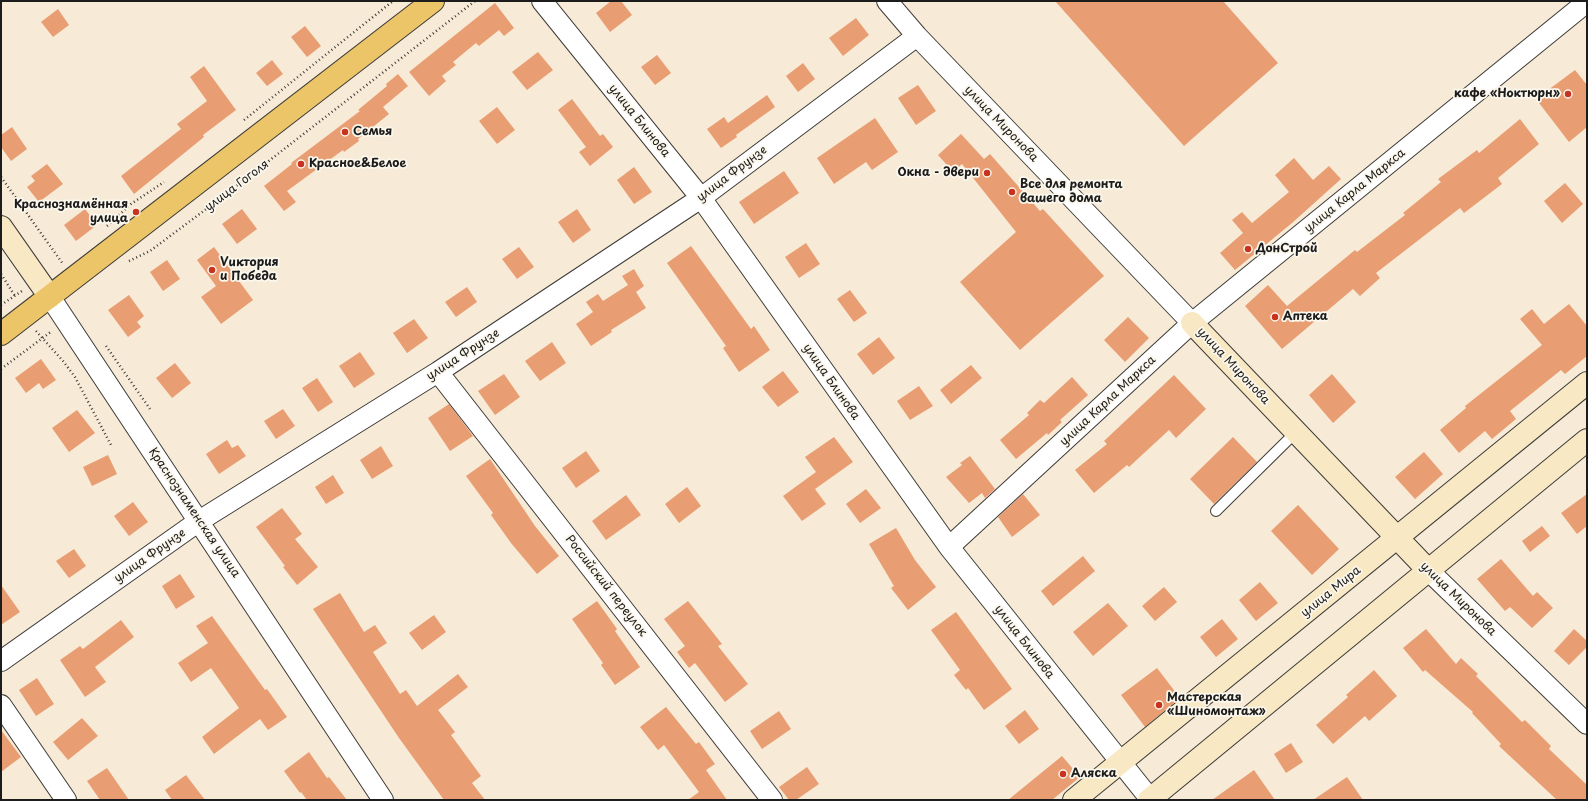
<!DOCTYPE html>
<meta charset="utf-8">
<style>
body{margin:0}
#map{position:relative;width:1588px;height:801px;overflow:hidden;background:#f7ebd7;font-family:"Playpen Sans",sans-serif}
canvas{display:block}
.frame{position:absolute;inset:0;border:2px solid #1c1c1c;pointer-events:none}
</style>
<div id="map">
<canvas width="1588" height="801"></canvas>
<div class="frame"></div>
</div>
<script>
const ctx = document.querySelector('canvas').getContext('2d');
ctx.lineJoin = 'round';
function paint(path, color) { ctx.fillStyle = color; ctx.fill(path, 'evenodd'); }
function stroke(path, color, width, dash) { ctx.strokeStyle = color; ctx.lineWidth = width; ctx.lineCap = dash ? 'butt' : 'round'; ctx.setLineDash(dash || []); ctx.stroke(path); }
function write(font, color, halo, rows, align = 'center') {
  ctx.font = font + ' "Playpen Sans",sans-serif'; ctx.lineWidth = 3.5; ctx.setLineDash([]); ctx.textBaseline = 'middle'; ctx.strokeStyle = halo; ctx.fillStyle = color; for (const [text, x, y, turn = 0] of rows) {
    ctx.save(); ctx.translate(x, y); ctx.rotate((+turn || 0) * Math.PI / 180); ctx.textAlign = isNaN(turn) ? turn : align; if (halo) ctx.strokeText(text, 0, 0); ctx.fillText(text, 0, 0); ctx.restore();
  }
}
const building = new Path2D(`
 M611 1H621L632 15 610 32 596 13Z
 M1055 1H1223L1278 63 1184 146Z
 M495 3 514 28 504 36 499 30 479 46 476 43 453 62 456 65 442 76 446 81 429 96 409 72Z
 M58 9 69 25 53 37 41 22Z
 M856 18 869 35 843 56 829 38Z
 M305 26 321 46 307 57 291 37Z
 M538 52 553 70 527 90 512 72Z
 M657 55 671 73 655 85 641 67Z
 M272 60 283 74 267 86 256 73Z
 M803 63 815 79 798 92 786 76Z
 M204 66 236 110 203 135 204 137 134 194 121 176 181 129 177 124 207 101 190 77Z
 M1575 70 1587 85V127L1569 142 1536 99Z
 M398 74 408 86 383 107 389 114 358 139 359 141 344 152 343 150 287 191 296 202 284 211 264 186 292 164 291 163 360 111 358 110 387 86 386 84Z
 M918 85 936 111 916 125 898 98Z
 M767 95 775 107 736 135 737 137 721 148 707 129 724 117 728 123Z
 M572 99 600 136 603 134 613 147 590 166 579 152 586 147 558 110Z
 M497 107 515 130 497 144 479 121Z
 M875 118 898 152 872 170 866 162 834 184 817 158Z
 M1520 119 1539 144 1498 178 1502 184 1464 213 1460 208 1376 273 1380 278 1360 296 1353 289 1282 349 1245 306 1268 285 1287 306 1355 250 1357 252 1405 215 1403 213 1441 182 1438 179 1477 150 1479 153Z
 M12 127 27 149 11 161 1 147V135Z
 M961 134 984 159 990 154 1040 211 1043 209 1104 276 1020 350 960 282 1016 232 962 164 953 172 938 155Z
 M1294 158 1313 180 1329 166 1341 179 1292 223 1235 270 1220 253 1243 233 1232 220 1242 212 1252 223 1289 192 1275 175Z
 M47 164 63 184 39 202 27 187 35 181 31 176Z
 M634 167 652 192 634 204 617 180Z
 M784 171 799 193 754 224 739 202Z
 M1565 183 1583 204 1562 223 1544 201Z
 M85 209 97 225 76 241 64 225Z
 M242 209 257 229 237 244 222 224Z
 M577 209 591 230 573 243 558 222Z
 M806 243 820 264 799 278 785 257Z
 M691 246 751 329 754 326 770 350 739 372 723 348 726 346 667 263Z
 M214 247 253 300 221 324 201 297 216 286 197 260Z
 M519 247 534 267 517 279 502 259Z
 M167 260 180 279 163 291 150 272Z
 M634 269 644 286 636 292 646 308 611 330 612 332 591 346 576 324 593 312 586 302 598 294 603 301 628 285 622 276Z
 M467 287 477 302 456 317 445 302Z
 M850 290 867 313 854 322 837 299Z
 M129 295 144 316 137 322 141 327 128 337 108 310Z
 M1569 304 1587 326V356L1565 374 1561 370 1510 411 1516 419 1492 439 1485 431 1459 453 1440 430 1466 408 1465 406 1542 345 1520 319 1532 309 1544 324Z
 M1128 317 1149 338 1125 362 1104 340Z
 M414 319 428 338 407 353 393 333Z
 M879 337 895 358 873 375 857 354Z
 M552 342 566 363 540 381 525 361Z
 M360 352 375 374 354 388 339 366Z
 M41 359 56 380 43 389 39 383 26 393 15 378Z
 M175 363 191 383 172 398 156 378Z
 M971 365 982 378 951 404 940 390Z
 M783 371 799 392 778 407 762 387Z
 M504 374 520 397 495 415 478 391Z
 M1332 374 1356 402 1333 423 1309 395Z
 M1174 375 1206 409 1176 438 1169 430 1129 467 1127 465 1094 493 1075 470 1107 444 1104 441Z
 M1072 377 1088 395 1060 420 1062 422 1048 435 1047 433 1016 459 1000 440 1029 415 1027 413 1040 400 1044 403Z
 M317 378 333 402 318 412 302 388Z
 M919 386 933 406 910 420 897 401Z
 M449 404 473 436 450 451 428 418Z
 M283 409 295 426 276 439 264 421Z
 M77 410 95 433 69 452 52 428Z
 M834 437 853 462 815 489 826 504 802 521 783 496 816 472 805 457Z
 M1233 437 1257 462 1214 504 1190 479Z
 M227 440 232 448 238 445 246 456 219 474 206 454Z
 M381 446 393 466 372 479 360 460Z
 M586 451 600 471 576 488 562 468Z
 M1424 452 1443 474 1415 499 1395 477Z
 M108 455 117 474 92 486 83 467Z
 M970 456 995 489 985 498 982 493 969 503 946 477 962 465 960 463Z
 M490 459 535 526 559 556 537 574 511 543 491 515 493 513 466 476Z
 M333 475 344 493 326 504 315 487Z
 M687 487 701 506 679 523 665 504Z
 M866 489 881 508 860 523 846 504Z
 M1023 494 1040 515 1012 537 998 517Z
 M1587 494V526L1577 534 1561 513Z
 M626 495 641 515 606 540 592 521Z
 M133 502 148 522 129 536 114 516Z
 M1298 505 1339 549 1312 575 1271 531Z
 M282 508 302 534 295 539 318 567 297 585 283 567 285 566 256 527Z
 M1542 526 1550 536 1530 552 1522 541Z
 M896 528 915 560 936 587 908 610 891 588 894 586 869 544Z
 M74 549 86 566 69 578 56 561Z
 M1083 556 1095 571 1053 606 1041 591Z
 M1501 559 1533 596 1537 592 1553 608 1532 628 1510 607 1505 611 1477 579Z
 M180 574 195 597 176 609 162 586Z
 M1260 582 1278 603 1256 621 1239 600Z
 M1 585 20 612 1 625Z
 M1164 587 1177 602 1155 621 1142 606Z
 M340 593 364 632 375 625 387 643 373 652 400 694 406 690 417 706 458 674 468 687 438 710 455 732 451 735 481 776 472 783 485 800H444L399 738 313 609Z
 M597 601 617 629 615 631 640 667 615 685 601 665 603 663 572 619Z
 M688 601 722 644 718 646 748 684 725 702 695 663 689 668 677 652 685 646 664 619Z
 M1108 603 1128 626 1093 656 1073 632Z
 M956 612 1012 689 984 710 968 688 966 690 954 675 960 670 931 630Z
 M434 615 446 632 422 650 409 633Z
 M212 616 265 690 267 689 287 717 268 730 260 719 214 754 202 737 239 708 211 668 191 682 178 663 208 643 196 626Z
 M1222 619 1238 639 1216 657 1200 637Z
 M121 620 134 637 95 667 106 682 85 697 60 660 80 646 83 649Z
 M1426 629 1456 664 1461 658 1478 674 1476 676 1522 722 1525 720 1551 746 1549 749 1587 785V800H1557L1499 746 1501 744 1472 713 1473 712 1425 670 1423 672 1403 648Z
 M1574 629 1587 641V647L1569 665 1554 651Z
 M1157 668 1180 698 1145 727 1121 695Z
 M1374 670 1397 696 1369 721 1365 716 1333 744 1316 725 1348 697 1346 695Z
 M37 678 54 704 36 716 19 690Z
 M666 707 696 744 699 742 715 764 706 770 727 800H688L699 792 664 745 658 750 640 727Z
 M1025 710 1039 729 1019 744 1005 726Z
 M779 711 791 729 762 749 750 731Z
 M82 718 98 736 68 760 53 742Z
 M1 730 21 757 1 772Z
 M1291 743 1303 762 1286 773 1274 754Z
 M309 752 327 778 329 777 347 800H307L301 792 300 793 284 771Z
 M1062 756 1080 777 1052 800H1008Z
 M807 767 819 784 796 800H789L779 787Z
 M107 768 129 800H100L87 781Z
 M1254 770 1275 800H1212Z
 M186 775 205 800H172L165 790Z
 M1347 777 1363 800H1313Z`);
const path = new Path2D(`
 M244 120 393 1
 M1 177 63 264
 M107 226 131 204 164 182
 M129 261 150 251 221 198 475 1
 M1 274 15 296
 M1 305 22 291
 M36 331 63 361 75 377 111 445
 M106 346 150 409
 M1 369 52 331`);
const lane = new Path2D(`
 M1216 511 1296 432`);
const street = new Path2D(`
 M542 1 701 198 949 547 1151 800
 M887 1 917 36 1192 323
 M50 297 383 800
 M438 372 772 800
 M949 547 1192 323 1587 2
 M1428 570 1587 724
 M1 661 199 521 438 372 701 198 917 36
 M1 705 66 800`);
const secondary = new Path2D(`
 M1 227 50 297
 M1192 323 1428 570
 M1074 800 1587 383
 M1149 800 1587 440`);
const primary = new Path2D(`
 M1 334 433 1`);
const markers = [
 [1568,94,4,"#c8321e"],
 [345,132,4,"#c8321e"],
 [301,164,4,"#c8321e"],
 [987,173,4,"#c8321e"],
 [1012,192,4,"#c8321e"],
 [136,212,4,"#c8321e"],
 [1248,249,4,"#c8321e"],
 [212,270,4,"#c8321e"],
 [1275,317,4,"#c8321e"],
 [1159,705,4,"#c8321e"],
 [1063,774,4,"#c8321e"]
];
const poiNames = [
 ["кафе «Ноктюрн»",1560,94,"right"],
 ["Семья",353,132],
 ["Красное&Белое",309,164],
 ["Окна - двери",979,173,"right"],
 ["Все для ремонта",1020,185],
 ["вашего дома",1020,199],
 ["Краснознамённая",128,205,"right"],
 ["улица",128,219,"right"],
 ["ДонСтрой",1256,249],
 ["Vиктория",220,263],
 ["и Победа",220,277],
 ["Аптека",1283,317],
 ["Мастерская",1167,698],
 ["«Шиномонтаж»",1167,712],
 ["Аляска",1071,774]
];
const streetNames = [
 ["улица Блинова",639,121,51],
 ["улица Миронова",1001,124,46],
 ["улица Фрунзе",732,174,-37],
 ["улица Гоголя",237,186,-37],
 ["улица Карла Маркса",1355,191,-39],
 ["улица Фрунзе",463,355,-33],
 ["улица Миронова",1233,366,47],
 ["улица Блинова",831,382,55],
 ["улица Карла Маркса",1108,401,-43],
 ["Краснознаменская улица",194,513,56],
 ["улица Фрунзе",150,556,-35],
 ["Российский переулок",606,586,52],
 ["улица Мира",1331,592,-39],
 ["улица Миронова",1458,599,44],
 ["улица Блинова",1024,642,52]
];
paint(building, '#e99d72');
stroke(lane, '#3d3b38', 12);
stroke(street, '#3d3b38', 22);
stroke(secondary, '#3d3b38', 24);
stroke(primary, '#3d3b38', 24);
stroke(path, '#3d3b38', 2.5, [1, 3]);
stroke(lane, '#fff', 10);
stroke(street, '#fff', 20);
stroke(secondary, '#f8e8c3', 22);
stroke(primary, '#edc569', 22);
for (const [x, y, r, color] of markers) { const dot = new Path2D(); dot.arc(x, y, r, 0, 2 * Math.PI); ctx.fillStyle = color; ctx.fill(dot); stroke(dot, '#fbf7ec', 1.5); }
write('bold 12px', '#1c1c1c', '#fbf7ec', poiNames, 'left');
write('12px', '#1c1c1c', '#fbf7ec', streetNames);
</script>
